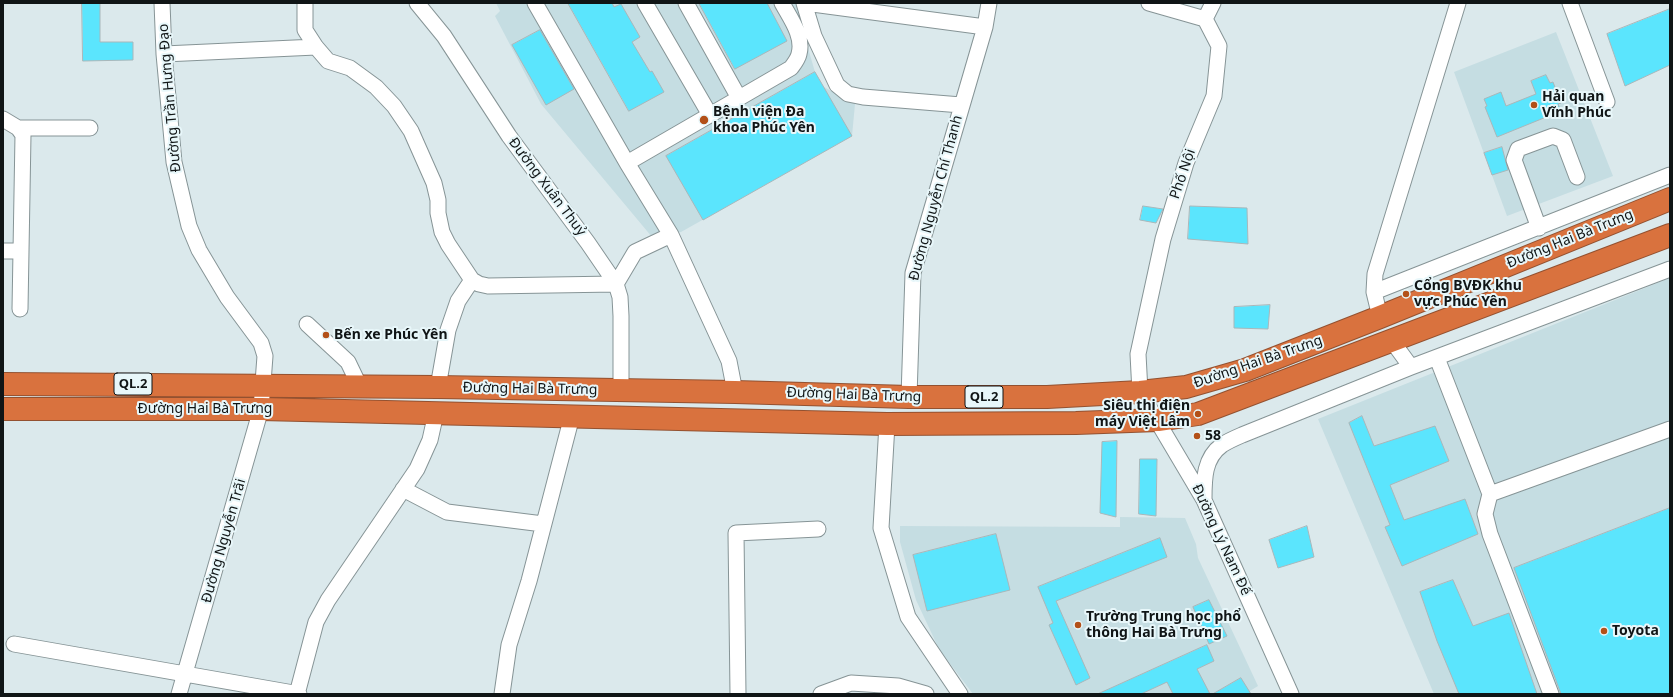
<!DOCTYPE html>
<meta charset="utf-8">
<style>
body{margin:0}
#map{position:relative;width:1673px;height:697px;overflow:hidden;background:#dbe9ec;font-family:"Noto Sans",sans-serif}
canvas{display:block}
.frame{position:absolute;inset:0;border:4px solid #101516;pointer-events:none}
</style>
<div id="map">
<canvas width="1673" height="697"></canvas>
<div class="frame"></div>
</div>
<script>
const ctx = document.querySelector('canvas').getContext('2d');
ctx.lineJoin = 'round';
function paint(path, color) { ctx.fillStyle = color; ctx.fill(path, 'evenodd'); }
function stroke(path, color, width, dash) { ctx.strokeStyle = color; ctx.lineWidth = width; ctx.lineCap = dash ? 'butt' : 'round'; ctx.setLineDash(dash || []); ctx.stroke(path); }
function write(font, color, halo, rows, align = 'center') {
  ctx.font = font + ' "Noto Sans",sans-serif'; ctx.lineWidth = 4; ctx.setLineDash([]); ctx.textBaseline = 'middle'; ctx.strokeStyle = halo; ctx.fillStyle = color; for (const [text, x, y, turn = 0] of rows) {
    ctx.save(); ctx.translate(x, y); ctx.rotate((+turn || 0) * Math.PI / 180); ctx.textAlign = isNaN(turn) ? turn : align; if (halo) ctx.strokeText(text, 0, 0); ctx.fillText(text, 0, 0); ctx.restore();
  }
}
const built = new Path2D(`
 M496 3H798L803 31 815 72 824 87 855 104 852 136 681 232 652 237 541 104 495 16 500 11Z
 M1556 32 1613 176 1507 216 1454 72Z
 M1670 278V694H1434L1318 419Z
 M1120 517 1185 518 1196 544 1198 558 1258 686 1245 694H973L939 649 916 600 900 542V526L1120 527Z`);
const building = new Path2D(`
 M82 3H100V42H133V60L83 61Z
 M568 3H612L614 7 621 4 640 37 632 42 650 72 652 71 664 92 629 111Z
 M699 3H767L787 41 735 69Z
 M1670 9V65L1625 86 1607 34Z
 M540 30 574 89 546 105 512 45Z
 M815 72 852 136 703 220 666 156Z
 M1546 75 1550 83 1553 82 1561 103 1558 104 1561 111 1497 137 1485 107 1487 106 1484 99 1501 92 1506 106 1536 94 1531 81Z
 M1502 147 1508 170 1492 175 1484 153Z
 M1143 206 1163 209 1156 223 1140 220Z
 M1190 206 1247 208 1248 244 1188 239Z
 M1270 305 1268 329 1234 328V307Z
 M1362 416 1374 446 1435 426 1449 461 1390 485 1404 520 1465 499 1478 534 1402 566 1385 527 1390 525 1349 423Z
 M1117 441 1116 517 1100 513 1102 442Z
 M1140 459H1157L1156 516 1139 514Z
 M1670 508V694H1561L1514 568Z
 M1307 526 1314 557 1278 568 1269 540Z
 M996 534 1010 590 927 611 913 555Z
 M1160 538 1167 557 1056 601 1090 678 1076 685 1049 625 1053 623 1038 587Z
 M1453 580 1473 626 1509 613 1537 694H1459L1437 641 1420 592Z
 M1209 600 1227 636 1209 644 1193 607Z
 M1207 645 1214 661 1197 669 1210 694H1173L1167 682 1141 694H1098Z
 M1241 678 1251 694H1213Z`);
const minor = new Path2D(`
 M162 3 164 54 174 162 189 226 199 250 227 297 261 343 265 356 261 409 179 694
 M305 3V30L316 47 328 61 350 68 376 87 394 106 411 131 434 183 438 200V213L442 232 448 244 472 280 458 301 448 330 438 387
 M417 3 444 36 509 136 588 243 616 284 620 297 621 316V391
 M535 3 627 163 791 68C794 64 798 59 799 54 804 36 790 18 782 3
 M645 3 710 115
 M686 3 739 98
 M804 3 814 36 837 85 848 94 863 97 961 105
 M805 3 985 27
 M1149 3 1205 19 1219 46 1214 96 1186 163 1163 239 1138 354 1140 392 1204 500 1291 694
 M1570 3 1607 102
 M1205 19 1213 3
 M164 54 316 47
 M3 119 18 128 23 135 20 309
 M18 128H90
 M627 163 671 235
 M1539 228 1514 160 1518 149 1553 136 1563 140 1577 177
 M3 251H21
 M472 280 479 284 488 286 616 284 635 252 671 235 729 361 735 392
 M1374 292 1670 175
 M1380 317 1374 292 1375 274 1458 3
 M307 324 348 362 360 387
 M1392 341 1411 367
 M1437 358 1490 494 1485 514 1490 534 1551 694
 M909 397 913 273 985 27 989 3
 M887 424 881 528 908 617 960 694
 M403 489 447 512 543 524
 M1490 494 1670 429
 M1204 499C1204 479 1204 458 1222 445 1228 441 1235 438 1242 435L1411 367 1670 269
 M14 644 299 694
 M297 694 316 622 328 600 417 469 430 440 436 413
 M502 694 509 645 529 581 572 416
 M738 694 736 533 818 529
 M821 694 851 683 898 686 926 694`);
const highway = new Path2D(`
 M3 384 438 387 735 392 909 397H1047L1140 392 1186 387 1245 370 1380 317 1670 199
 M3 409H261L887 424 1076 423 1158 420 1198 414 1670 235`);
const markers = [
 [1534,105,4,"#b35018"],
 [704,120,5,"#b35018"],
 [1406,294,4,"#b35018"],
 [326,335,4,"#b35018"],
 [1198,414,4,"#b35018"],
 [1197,436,4,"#b35018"],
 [1078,625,4,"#b35018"],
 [1604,631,4,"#b35018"]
];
const shields = [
 [133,384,38],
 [984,397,38]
];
const shieldNames = [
 ["QL.2",133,384],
 ["QL.2",984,397]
];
const poiNames = [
 ["Hải quan",1542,97],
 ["Vĩnh Phúc",1542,113],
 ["Bệnh viện Đa",713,112],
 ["khoa Phúc Yên",713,128],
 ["Cổng BVĐK khu",1414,286],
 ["vực Phúc Yên",1414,302],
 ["Bến xe Phúc Yên",334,335],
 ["Siêu thị điện",1190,406,"right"],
 ["máy Việt Lâm",1190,422,"right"],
 ["58",1205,436],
 ["Trường Trung học phổ",1086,617],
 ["thông Hai Bà Trưng",1086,633],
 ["Toyota",1612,631]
];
const streetNames = [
 ["Đường Trần Hưng Đạo",170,98,-95],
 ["Phố Nội",1183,174,-71],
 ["Đường Xuân Thuỷ",547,187,53],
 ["Đường Nguyễn Chí Thanh",936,198,-75],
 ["Đường Hai Bà Trưng",1570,239,-22],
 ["Đường Hai Bà Trưng",1258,362,-19],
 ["Đường Hai Bà Trưng",530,389,1],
 ["Đường Hai Bà Trưng",854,395,2],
 ["Đường Hai Bà Trưng",205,409],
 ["Đường Lý Nam Đế",1221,540,65],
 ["Đường Nguyễn Trãi",224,541,-74]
];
paint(built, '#c5dde2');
paint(building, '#5be5fd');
stroke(building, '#a9b7ba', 1);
stroke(minor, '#869496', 17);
stroke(highway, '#935130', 24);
stroke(minor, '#fff', 15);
stroke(highway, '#d9723e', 22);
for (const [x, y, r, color] of markers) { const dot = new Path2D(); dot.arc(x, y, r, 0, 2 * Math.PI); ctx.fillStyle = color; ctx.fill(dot); stroke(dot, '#e8f7fa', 1.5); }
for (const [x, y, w] of shields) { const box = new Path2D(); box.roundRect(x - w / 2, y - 11, w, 22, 3); ctx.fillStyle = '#e8f7fa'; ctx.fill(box); stroke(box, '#101516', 1); }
write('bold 13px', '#101516', null, shieldNames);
write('bold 14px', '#101516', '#e8f7fa', poiNames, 'left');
write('14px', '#101516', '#e8f7fa', streetNames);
</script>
